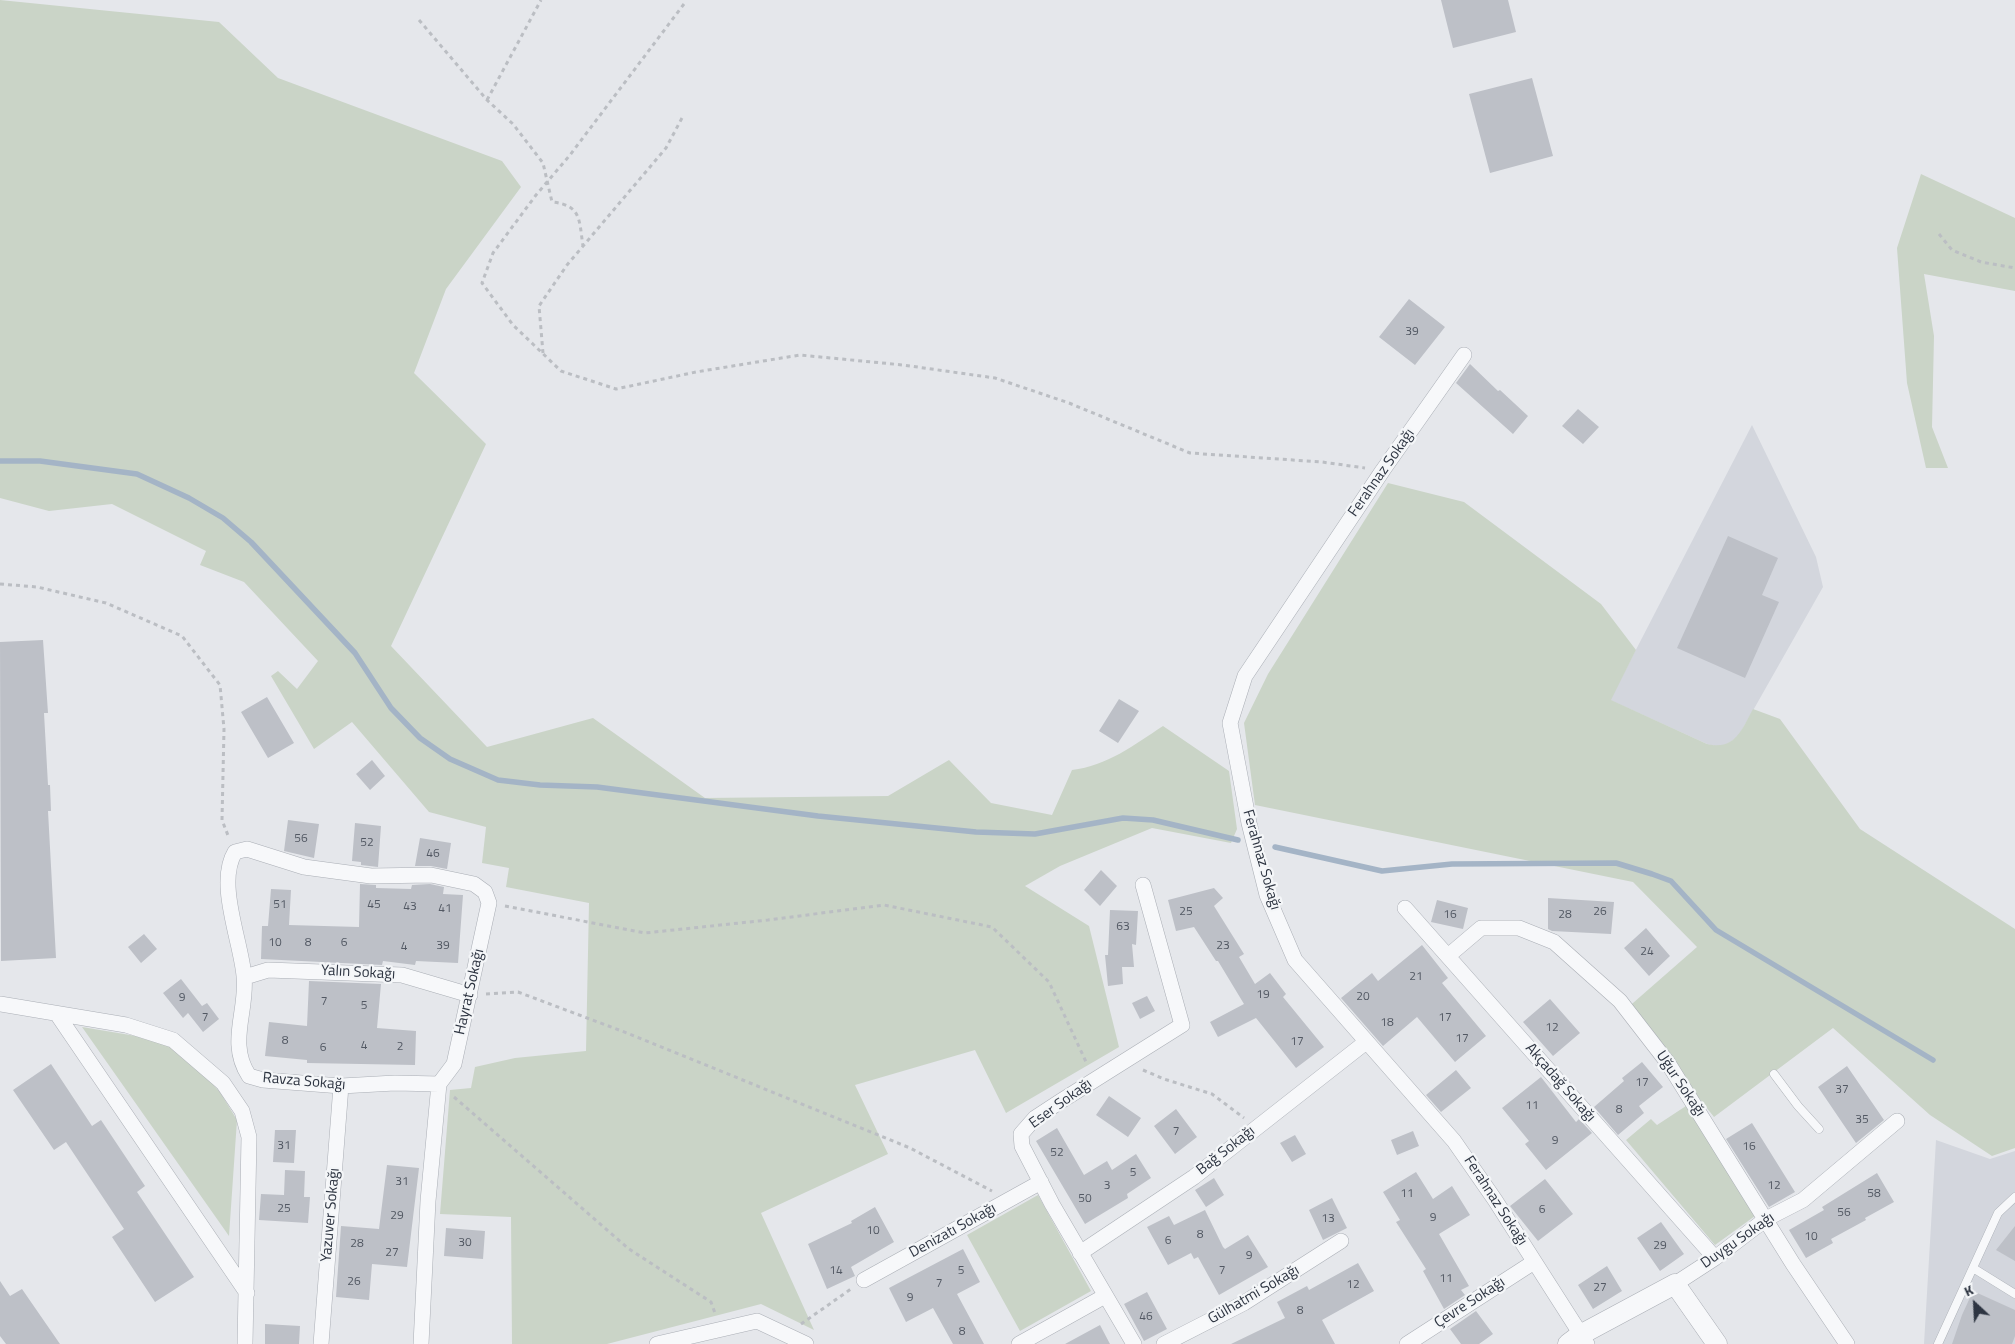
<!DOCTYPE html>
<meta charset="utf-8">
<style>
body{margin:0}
#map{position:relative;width:2015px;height:1344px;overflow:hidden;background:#e5e7eb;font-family:"Titillium Web",sans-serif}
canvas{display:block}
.north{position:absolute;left:1950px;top:1279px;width:50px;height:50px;-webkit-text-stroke:4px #f4f6f8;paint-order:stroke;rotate:335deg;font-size:14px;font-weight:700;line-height:20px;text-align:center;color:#2e3542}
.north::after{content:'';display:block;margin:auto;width:18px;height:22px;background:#2e3542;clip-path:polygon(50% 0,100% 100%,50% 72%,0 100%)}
</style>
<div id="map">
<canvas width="2015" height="1344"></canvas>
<div class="north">K</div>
</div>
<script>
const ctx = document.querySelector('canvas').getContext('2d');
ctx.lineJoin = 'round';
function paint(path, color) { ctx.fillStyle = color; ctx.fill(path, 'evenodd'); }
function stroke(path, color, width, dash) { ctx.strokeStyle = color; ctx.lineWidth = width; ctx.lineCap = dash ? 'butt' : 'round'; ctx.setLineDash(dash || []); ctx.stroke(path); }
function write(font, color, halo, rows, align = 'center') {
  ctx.font = font + ' "Titillium Web",sans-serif'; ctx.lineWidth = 4.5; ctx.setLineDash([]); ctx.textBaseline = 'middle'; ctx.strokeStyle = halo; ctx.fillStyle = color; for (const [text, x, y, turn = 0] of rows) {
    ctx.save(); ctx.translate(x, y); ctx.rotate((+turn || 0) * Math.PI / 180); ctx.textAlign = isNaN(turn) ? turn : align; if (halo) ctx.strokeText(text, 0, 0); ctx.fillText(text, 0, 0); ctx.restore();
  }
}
const built = new Path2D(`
 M1752 425 1816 557 1823 587 1738 737 1727 744 1718 747 1707 744 1610 700Z
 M1936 1140 1990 1159 2015 1151V1344H1924Z`);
const green = new Path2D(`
 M0 0 219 22 278 78 502 161 521 187 446 289 414 373 486 444 391 646 487 747 593 718 705 798 888 796 949 760 991 803 1052 815 1072 770C1107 766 1134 745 1163 726L1229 771 1237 829 1231 843 1152 828 1060 866 1025 886 1089 926 1119 1047 1006 1113 975 1050 855 1085 888 1154 761 1213 814 1330 761 1304 607 1344H512L511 1217 440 1214 450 1090 471 1088 475 1067 515 1058 586 1051 589 903 506 887 509 868 482 863 486 827 429 812 352 722 314 749 271 676 278 671 297 689 318 661 244 582 200 565 206 551 112 504 49 511 0 498Z
 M1921 174 2015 218V291L1924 274 1934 336 1932 427 1948 468H1926L1907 383 1897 248Z
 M1388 483 1464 502 1601 604 1636 650 1611 700 1707 744C1735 751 1742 729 1753 709L1780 719 1860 829 2015 929V1148L1992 1156 1930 1115 1833 1028 1714 1117 1676 1069 1625 1010 1697 947 1633 882 1255 805 1244 723 1268 674Z
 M82 1027 142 1037 169 1045 210 1081 220 1092 237 1120 229 1236Z
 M1686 1106 1755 1216 1715 1245 1626 1140 1651 1119 1657 1125Z
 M1038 1195 1091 1291 1020 1331 967 1235Z`);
const stream = new Path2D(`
 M0 461H40L137 474 189 498 223 518 251 542 355 653 391 708 420 738 450 759 498 780 540 785 597 787 818 816 976 832 1035 834 1123 818 1153 820 1238 840
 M1275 847 1382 871 1452 864 1616 863 1652 874 1671 881 1716 930 1933 1060`);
const building = new Path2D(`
 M1441 0H1508L1516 32 1453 48Z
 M1532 78 1553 156 1490 173 1469 94Z
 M1409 299 1445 327 1415 365 1379 337Z
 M1470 364 1498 391 1500 390 1528 416 1513 434 1456 383Z
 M1578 409 1599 427 1583 444 1562 426Z
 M1728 536 1778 558 1762 595 1779 602 1745 678 1677 648Z
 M43 640 48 713H44L48 785H50L51 811H48L56 958 1 961 0 642Z
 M267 697 294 743 268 758 241 712Z
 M1119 699 1139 711 1118 743 1099 731Z
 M372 760 385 776 370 790 356 774Z
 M288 820 319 824 314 858 284 851Z
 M355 823 381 826 378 867 361 865V862L352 861Z
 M420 838 451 843 447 869 431 866H415Z
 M1101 870 1117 886 1100 906 1084 890Z
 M360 884 376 885V888L411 889 412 885 430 884 444 887 443 894 463 895 458 963 416 961 415 965 383 961 382 965 261 959 262 926H268L271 889 291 890 289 925 359 927Z
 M1214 888 1223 898 1214 906 1244 954 1239 957 1255 984 1270 973 1286 994 1283 997 1324 1047 1296 1068 1256 1018 1218 1037 1210 1022 1244 1004 1218 961H1216L1194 927 1176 931 1168 900Z
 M1548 898 1614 902 1611 934 1552 931 1548 929Z
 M1437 900 1468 908 1463 929 1431 922Z
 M1110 910 1138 911 1136 945 1132 944 1134 967H1122L1123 984 1108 986 1105 955H1108Z
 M1646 928 1670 956 1649 976 1624 948Z
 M144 934 157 949 141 963 128 947Z
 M1422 945 1448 978 1442 983 1486 1036 1455 1062 1417 1017 1383 1046 1341 998 1372 973 1378 981Z
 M181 979 202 1006 207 1003 219 1019 203 1032 188 1013 183 1018 163 993Z
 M309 981 381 984 377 1028 416 1031 415 1065 307 1063V1060L265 1056 269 1022 307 1026Z
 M1147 996 1155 1011 1140 1019 1132 1003Z
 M1550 999 1580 1033 1553 1056 1523 1022Z
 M1642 1062 1663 1087 1639 1106 1644 1113 1618 1135 1594 1107 1624 1081 1622 1078Z
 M51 1064 92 1126 101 1120 145 1186 137 1192 194 1277 155 1302 112 1237 124 1229 66 1142 54 1150 13 1090Z
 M1847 1066 1884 1120 1856 1143 1818 1087Z
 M1456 1070 1471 1088 1441 1112 1426 1095Z
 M1541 1077 1576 1122 1579 1119 1592 1133 1546 1170 1525 1144 1529 1141 1502 1108Z
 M1109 1096 1141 1118 1128 1137 1096 1115Z
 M1176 1109 1197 1137 1175 1154 1154 1126Z
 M1752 1123 1795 1192 1769 1207 1726 1139Z
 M1057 1128 1084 1175 1107 1161 1112 1170 1136 1154 1151 1178 1127 1194 1128 1198 1085 1224 1036 1141Z
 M275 1130H296L294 1163 273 1162Z
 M1413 1131 1419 1146 1397 1155 1391 1140Z
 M1295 1135 1306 1154 1292 1162 1280 1143Z
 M387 1165 419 1168 407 1267 372 1264 369 1300 336 1297 341 1226 379 1229Z
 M285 1170 305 1171 304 1197H310L308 1223 259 1220 261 1194 284 1195Z
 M1416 1172 1433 1199 1452 1186 1470 1215 1439 1234 1469 1286 1461 1290 1465 1295 1444 1309 1423 1271 1426 1269 1396 1222 1400 1220 1383 1192Z
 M1877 1173 1894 1202 1865 1218 1866 1220 1831 1239 1833 1243 1806 1258 1789 1230 1824 1210 1822 1207Z
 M1214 1178 1224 1195 1206 1207 1195 1190Z
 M1545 1179 1573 1214 1538 1241 1510 1206Z
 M1332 1198 1347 1228 1323 1240 1309 1210Z
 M875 1207 894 1242 851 1267 855 1276 827 1289 808 1244 852 1223 851 1221Z
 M1205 1210 1223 1247 1225 1249 1248 1235 1268 1267 1219 1295 1198 1257 1194 1259 1191 1253 1168 1265 1147 1227 1169 1216 1174 1225Z
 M1661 1222 1684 1254 1660 1271 1637 1238Z
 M2015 1226V1261L1996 1250Z
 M446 1228 485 1231 483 1259 444 1256Z
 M963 1249 980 1282 957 1294 984 1344H953L933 1308 906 1322 889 1288Z
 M1358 1263 1374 1291 1322 1320 1335 1344H1231L1285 1318 1277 1302 1307 1286 1309 1290Z
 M1607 1266 1622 1291 1593 1309 1578 1285Z
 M0 1281 10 1296 22 1289 60 1344H6L0 1336Z
 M1973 1291 2015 1310V1336L2012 1344H1952L1962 1315Z
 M1147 1292 1167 1329 1144 1341 1124 1304Z
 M1476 1311 1493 1334 1479 1344H1461L1450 1329Z
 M265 1324 300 1326 299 1344H265Z
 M1100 1325 1110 1344H1065Z`);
const path = new Path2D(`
 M684 4 570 155 536 195 493 253 482 283 513 325 561 371 616 389 696 372 800 355 903 365 995 378 1069 403 1190 453 1322 462 1365 468
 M419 20 487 100 513 124 543 163 552 202C582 205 579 221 583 246
 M487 100 541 0
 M1939 234 1952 250 1981 262 2015 268
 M543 353 539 306 567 265 666 148 682 118
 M0 584 37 587 106 603 182 636 220 685 224 729 222 820 229 838
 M505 906 645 933 768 920 884 905 992 927 1049 982 1087 1064
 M486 994 518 992 627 1033 910 1148 992 1191
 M1143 1070 1164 1079 1212 1094 1244 1118
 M454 1097 629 1249 711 1302 715 1313
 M801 1324 851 1289`);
const service = new Path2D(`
 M1774 1074 1798 1106 1819 1129
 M1973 1268 2015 1294
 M1938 1344 1998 1213 2015 1197`);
const minor = new Path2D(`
 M1464 355 1383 470 1245 676 1230 723 1249 823 1267 895 1295 960 1454 1141 1495 1200 1587 1344
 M1405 908 1715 1258
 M1448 956 1481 928H1519L1554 942 1620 1001 1668 1063 1793 1264 1847 1344
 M245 977 268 970 402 975 470 995
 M0 1004 126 1025 173 1040 223 1083 242 1111 249 1137 245 1344
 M57 1014 247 1293
 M1080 1253 1194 1177 1366 1042
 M864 1280 1041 1182
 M1675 1284 1715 1258 1766 1219 1803 1200 1897 1121
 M321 1344 341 1086
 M421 1344 428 1201 439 1084 454 1064 489 903 485 892 474 884 431 875 371 876 304 867 247 849 235 852C216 883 241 941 244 976 248 1010 227 1043 249 1076L263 1080 341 1086 395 1083 439 1084
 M657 1344 757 1321 806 1344
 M1019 1344 1105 1296
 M1134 1344 1052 1204 1022 1146 1021 1134 1035 1118 1061 1101 1182 1025 1143 885
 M1164 1344 1244 1303 1341 1241
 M1407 1344 1534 1262`);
const tertiary = new Path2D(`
 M1568 1344 1580 1335 1675 1284 1717 1344`);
const numberNames = [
 ["39",1412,332],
 ["56",301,839],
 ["52",367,843],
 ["46",433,854],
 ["51",280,905],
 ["45",374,905],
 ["43",410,907],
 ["41",445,909],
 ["25",1186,912],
 ["26",1600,912],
 ["16",1450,915],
 ["28",1565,915],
 ["63",1123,927],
 ["10",275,943],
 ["8",308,943],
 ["6",344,943],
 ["39",443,946],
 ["23",1223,946],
 ["4",404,947],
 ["24",1647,952],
 ["21",1416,977],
 ["19",1263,995],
 ["20",1363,997],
 ["9",182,998],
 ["7",324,1002],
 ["5",364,1006],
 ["7",205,1018],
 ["17",1445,1018],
 ["18",1387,1023],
 ["12",1552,1028],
 ["17",1462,1039],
 ["8",285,1041],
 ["17",1297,1042],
 ["4",364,1046],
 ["2",400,1047],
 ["6",323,1048],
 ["17",1642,1083],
 ["37",1842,1090],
 ["11",1532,1106],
 ["8",1619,1110],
 ["35",1862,1120],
 ["7",1176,1132],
 ["9",1555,1141],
 ["31",284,1146],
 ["16",1749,1147],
 ["52",1057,1153],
 ["5",1133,1173],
 ["31",402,1182],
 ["3",1107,1186],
 ["12",1774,1186],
 ["11",1407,1194],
 ["58",1874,1194],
 ["50",1085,1199],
 ["25",284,1209],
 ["6",1542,1210],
 ["56",1844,1213],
 ["29",397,1216],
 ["9",1433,1218],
 ["13",1328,1219],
 ["10",873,1231],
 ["8",1200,1235],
 ["10",1811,1237],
 ["6",1168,1241],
 ["30",465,1243],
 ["28",357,1244],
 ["29",1660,1246],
 ["27",392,1253],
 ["9",1249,1256],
 ["14",836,1271],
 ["5",961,1271],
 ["7",1222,1271],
 ["11",1446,1279],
 ["26",354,1282],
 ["7",939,1284],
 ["12",1353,1285],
 ["27",1600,1288],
 ["9",910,1298],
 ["8",1300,1311],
 ["46",1146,1317],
 ["8",962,1332]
];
const streetNames = [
 ["Ferahnaz Sokağı",1382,473,-55],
 ["Ferahnaz Sokağı",1261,860,74],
 ["Yalın Sokağı",358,973,3],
 ["Hayrat Sokağı",470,992,-77],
 ["Ravza Sokağı",304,1082,5],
 ["Akçadağ Sokağı",1560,1083,49],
 ["Uğur Sokağı",1680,1084,56],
 ["Eser Sokağı",1061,1104,-36],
 ["Bağ Sokağı",1226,1151,-38],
 ["Ferahnaz Sokağı",1495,1201,57],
 ["Yazuver Sokağı",331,1215,-85],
 ["Denizatı Sokağı",953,1231,-29],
 ["Duygu Sokağı",1738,1241,-35],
 ["Gülhatmi Sokağı",1254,1295,-30],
 ["Çevre Sokağı",1470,1303,-33]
];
paint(built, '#d3d6dd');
paint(green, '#cad4c7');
stroke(stream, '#a4b4c6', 5.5);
paint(building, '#bdc0c7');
stroke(service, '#aaaeb5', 9);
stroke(minor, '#aaaeb5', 16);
stroke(tertiary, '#aaaeb5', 21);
stroke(path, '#bbbec3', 3, [4, 4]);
stroke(service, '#f7f8fa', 8);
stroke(minor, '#f7f8fa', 15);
stroke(tertiary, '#f7f8fa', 20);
write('12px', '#525863', null, numberNames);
write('15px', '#2e3542', '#f4f6f8', streetNames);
</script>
